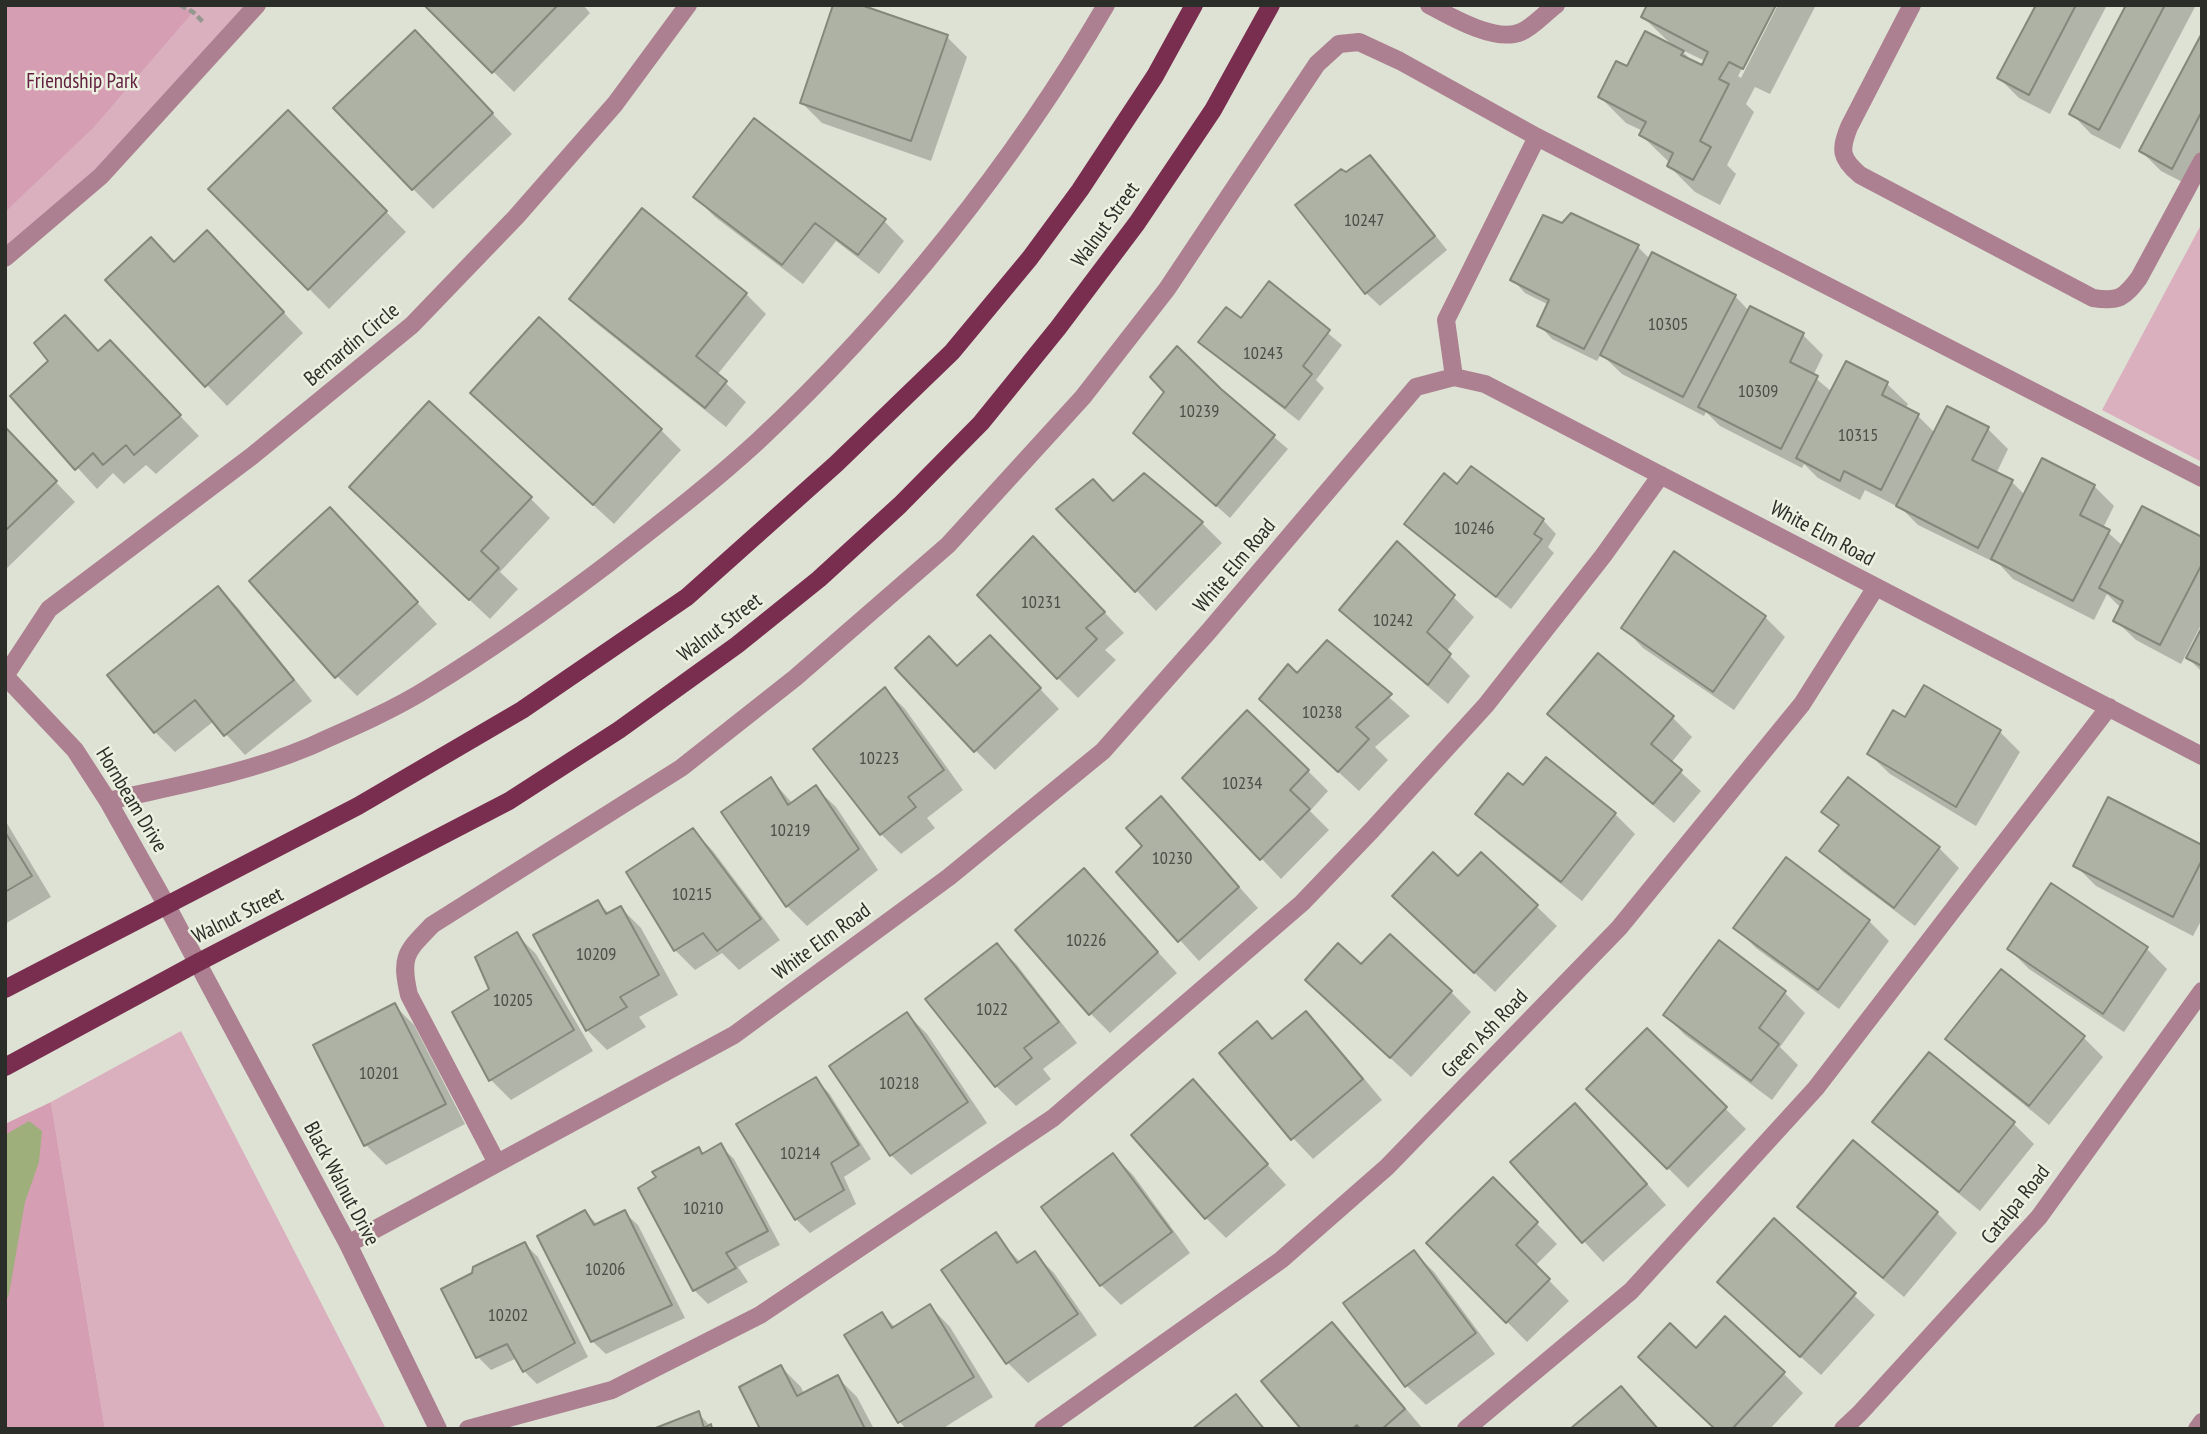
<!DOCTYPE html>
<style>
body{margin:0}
#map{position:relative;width:2207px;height:1434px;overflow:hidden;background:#dee2d4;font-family:"PT Sans Narrow",sans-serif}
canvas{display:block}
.frame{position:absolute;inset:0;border:7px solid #2b2d28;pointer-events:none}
</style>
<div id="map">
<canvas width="2207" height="1434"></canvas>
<div class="frame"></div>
</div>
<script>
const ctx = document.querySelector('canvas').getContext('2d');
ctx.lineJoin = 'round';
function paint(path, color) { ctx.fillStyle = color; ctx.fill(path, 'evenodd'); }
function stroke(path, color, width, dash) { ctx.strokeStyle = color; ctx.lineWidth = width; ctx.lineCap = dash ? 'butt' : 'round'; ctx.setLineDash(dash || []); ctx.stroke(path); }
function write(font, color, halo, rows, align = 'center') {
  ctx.font = font + ' "PT Sans Narrow",sans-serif'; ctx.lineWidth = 5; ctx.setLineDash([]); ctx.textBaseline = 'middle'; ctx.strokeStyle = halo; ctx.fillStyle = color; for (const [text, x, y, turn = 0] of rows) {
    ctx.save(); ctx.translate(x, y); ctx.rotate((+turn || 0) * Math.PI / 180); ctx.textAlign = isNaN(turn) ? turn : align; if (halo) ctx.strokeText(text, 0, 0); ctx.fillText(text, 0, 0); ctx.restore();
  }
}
const green = new Path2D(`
 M5 5H257L101 176 5 258Z
 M2202 223V462L2102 410Z
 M181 1031 386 1429H105L51 1102Z`);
const forest = new Path2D(`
 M5 5H180L193 12 93 128 5 212Z
 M51 1102 105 1429H5V1124Z`);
const water = new Path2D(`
 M29 1121 42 1131 39 1162 25 1202 9 1294 5 1304V1135Z`);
const shadow = new Path2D(`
 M426 5H583L590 13 514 92Z
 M1775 5 1738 76 1741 78 1778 5H1816L1770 94 1755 87 1746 104 1754 112 1727 165 1736 174 1720 205 1695 192 1669 166 1670 163 1641 135 1643 131 1626 123 1600 97 1627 68 1672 45 1643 17ZM1680 49 1705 61 1702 67 1694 63Z
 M2038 5H2107L2050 114 2019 98 1999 78Z
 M2128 5H2196L2120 149 2091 134 2071 113Z
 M2202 36V169L2192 187 2161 171 2141 151Z
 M947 37 967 57 931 161 822 123 802 103Z
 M435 53 512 134 433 209 413 189Z
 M288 112 406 232 329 309 211 189Z
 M1370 157 1383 170 1447 250 1380 306 1366 293 1297 206Z
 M695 197 884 221 904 241 879 274 836 241 803 284 715 217Z
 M1563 226 1638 247 1650 259 1735 296 1749 311 1803 335 1823 355 1813 376 1832 392 1847 363 1887 384 1908 404 1905 409 1918 416 1935 433 1988 429 2008 449 1996 474 2012 482 2025 495 2094 486 2114 506 2103 528 2123 546 2202 539V623L2181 664 2136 640 2115 620 2121 608 2107 594 2094 620 2013 579 2000 565 1918 525 1902 509 1865 490 1860 500 1818 478 1804 464 1802 468 1720 426 1706 412 1704 416 1622 374 1601 354 1597 361 1552 339 1539 325 1549 305 1525 293 1512 279Z
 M227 252 303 333 227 406 107 280Z
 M1269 284 1342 345 1316 380 1324 388 1299 421 1214 355 1201 342 1241 321Z
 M746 294 766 314 717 375 746 402 726 427 591 319 571 299Z
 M99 352 130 363 199 436 156 474 146 465 124 484 113 473 97 489 12 396Z
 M1219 390 1288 449 1230 518 1149 446 1166 392Z
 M493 413 661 430 681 450 614 524Z
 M5 429 75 502 5 570Z
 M1457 486 1543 520 1556 534 1548 547 1554 553 1511 609 1420 537 1406 524Z
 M530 498 550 518 500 572 518 589 490 619 371 507Z
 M1059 509 1202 523 1222 543 1156 611Z
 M350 529 437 624 357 696 337 676Z
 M1397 543 1474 617 1446 652 1470 676 1448 704 1362 630 1342 610Z
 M1053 558 1124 633 1105 650 1116 660 1078 698 1058 678Z
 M218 588 238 608 312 701 245 755 214 721 175 752 155 732Z
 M1765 617 1785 637 1734 710 1643 648 1623 627Z
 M2202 631V672L2188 658Z
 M1327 642 1410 716 1375 747 1388 760 1359 791 1281 719 1297 675Z
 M1010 657 1059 709 995 770 975 750 957 667Z
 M885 689 905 709 963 790 927 818 935 828 901 854 881 834Z
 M1549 714 1672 717 1692 737 1671 763 1701 791 1674 823 1569 734Z
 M1906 719 2000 732 2020 752 1976 826 1890 774 1869 754Z
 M1546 759 1615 814 1635 834 1582 901 1498 834 1478 814 1524 788Z
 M1308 771 1328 791 1310 811 1329 830 1281 879 1185 778Z
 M771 779 793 804 815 787 836 807 878 870 807 926 787 906 723 812Z
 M1161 799 1258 908 1199 961 1118 872 1144 846Z
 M1824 811 1939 848 1959 868 1915 926 1842 871 1822 851 1840 827Z
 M5 820 51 897 5 924Z
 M693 830 713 851 780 940 739 970 722 953 695 970 675 950Z
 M2202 847V919L2193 936 2096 886 2076 866Z
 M1482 854 1557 926 1495 992 1414 916 1458 878Z
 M1786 860 1869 921 1889 941 1839 1009 1756 948 1736 928Z
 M1084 871 1177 973 1110 1033 1090 1013Z
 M597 902 610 914 621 908 641 928 678 995 639 1017 646 1027 607 1050 587 1030Z
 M516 934 536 954 593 1051 511 1100 491 1080V989Z
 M1719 943 1785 993 1805 1013 1780 1047 1798 1065 1772 1100 1685 1035 1665 1015Z
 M997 945 1017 965 1077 1043 1043 1069 1051 1079 1016 1106 996 1086 928 999Z
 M2009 949H2147L2167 969 2124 1032 2029 969Z
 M1361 967 1451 992 1471 1012 1411 1077 1327 1000Z
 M394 1005 414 1025 465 1124 386 1165 366 1145Z
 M1306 1013 1326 1033 1382 1100 1313 1159 1293 1138 1273 1040Z
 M907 1014 927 1034 987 1123 911 1175 891 1155Z
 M1647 1031 1746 1129 1688 1188 1589 1089Z
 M2083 1037 2103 1057 2049 1125 1968 1059 1948 1039Z
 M1929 1055 2014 1124 2034 1144 1980 1211 1895 1142 1874 1122Z
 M816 1080 829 1093 871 1159 844 1177 856 1204 810 1233 796 1219Z
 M1193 1082 1286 1185 1226 1238 1206 1218Z
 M1595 1125 1666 1205 1603 1262 1512 1163Z
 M1853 1142 1937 1213 1957 1233 1904 1297 1820 1227 1800 1207Z
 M720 1145 734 1159 780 1245 738 1267 748 1282 708 1304 694 1290 640 1188 699 1149 704 1154Z
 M1113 1155 1133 1175 1190 1253 1121 1305 1101 1285Z
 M1493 1179 1557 1244 1535 1266 1569 1301 1527 1342 1429 1243Z
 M585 1212 598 1225 624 1212 638 1225 685 1318 606 1354 592 1341Z
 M1774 1221 1875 1315 1821 1375 1739 1302Z
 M995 1235 1021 1263 1034 1253 1054 1273 1097 1335 1028 1383 1008 1363 944 1271Z
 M525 1244 538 1257 588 1357 537 1384 524 1371 517 1358 491 1370 478 1357Z
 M1414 1252 1434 1272 1495 1354 1426 1405 1406 1385Z
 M930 1306 950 1327 993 1397 942 1429H906L900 1422 846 1336 882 1314 896 1328Z
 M1332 1324 1352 1344 1423 1429H1303Z
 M1696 1351 1783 1373 1803 1393 1770 1429H1716Z
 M781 1367 801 1387 804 1394 837 1377 857 1397 874 1429H762Z
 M1236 1396 1266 1429H1195Z
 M698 1413 713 1429H658Z`);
const building = new Path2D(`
 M424 5H558L492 73Z
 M833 5H861L948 35 911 141 800 103Z
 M1647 5H1776L1743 69 1729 62 1719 79 1729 84 1700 141 1711 147 1693 180 1667 166 1673 153 1639 135 1646 122 1598 97 1616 61 1627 66 1645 31 1684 51 1681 55 1702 65 1708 52 1641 17Z
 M2036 5H2076L2029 95 1997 78Z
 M2126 5H2165L2099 130 2069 114Z
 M415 30 493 113 412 190 333 108Z
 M2202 33V111L2172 169 2139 151Z
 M288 110 387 211 308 290 208 189Z
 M754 118 886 219 858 255 815 223 782 265 693 197Z
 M1370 155 1435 236 1365 294 1295 205 1341 169 1346 172Z
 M642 208 747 293 696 356 727 381 705 408 569 299Z
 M1571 213 1639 245 1584 349 1537 326 1549 300 1510 280 1543 215 1562 223Z
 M207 230 284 312 205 387 105 280 151 237 174 262Z
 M1652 252 1736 295 1683 397 1600 355Z
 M1269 281 1330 330 1303 366 1312 374 1285 408 1198 342 1226 307 1241 318Z
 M1750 306 1804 333 1790 362 1818 376 1781 449 1698 407Z
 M65 315 98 351 110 340 181 415 134 455 126 445 103 465 93 453 75 470 10 396 48 361 34 343Z
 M539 317 662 429 593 505 470 393Z
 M1177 346 1221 389 1275 435 1216 506 1133 433 1164 392 1150 377Z
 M1846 361 1888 382 1882 395 1919 414 1881 490 1844 471 1840 481 1796 458Z
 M429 401 532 497 481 551 499 568 469 600 349 487Z
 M1947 406 1989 427 1972 460 2013 480 1978 548 1896 506Z
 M5 427 57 481 5 531Z
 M2042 458 2095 485 2080 515 2110 530 2073 601 1991 559Z
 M1471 466 1544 519 1534 534 1542 539 1496 597 1404 524 1444 473 1457 484Z
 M1144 473 1203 522 1135 592 1056 509 1093 479 1113 501Z
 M2142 506 2202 537V564L2160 645 2113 621 2123 601 2099 588Z
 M330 507 418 602 335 678 249 581Z
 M1033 536 1105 612 1086 628 1097 639 1057 679 977 595Z
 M1397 541 1455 595 1427 632 1451 654 1428 685 1339 610Z
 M1674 551 1766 616 1713 692 1621 628Z
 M218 586 294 680 224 736 195 700 154 733 107 675Z
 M2202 627V666L2186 658Z
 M990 635 1041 688 974 752 895 668 929 636 957 666Z
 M1327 640 1392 694 1356 727 1369 739 1338 772 1259 699 1288 664 1297 673Z
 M1598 653 1674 716 1651 744 1682 770 1653 804 1547 714Z
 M1924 685 2001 730 1956 807 1867 754 1893 710 1905 717Z
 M885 687 944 770 908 797 916 807 880 835 813 749Z
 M1247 710 1309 770 1290 790 1310 809 1260 860 1182 778Z
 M1546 757 1616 813 1561 882 1475 814 1508 773 1523 785Z
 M771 777 788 805 816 785 859 849 786 907 721 812Z
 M1848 777 1940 847 1894 908 1819 851 1839 825 1821 812Z
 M1161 796 1239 887 1178 942 1116 872 1142 846 1126 828Z
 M2108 797 2202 845V860L2173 917 2073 866Z
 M693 828 761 919 717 951 703 933 674 951 626 872Z
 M5 832 32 876 5 892Z
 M1433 852 1458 876 1481 852 1538 905 1474 973 1392 896Z
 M1786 857 1870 920 1818 990 1733 928Z
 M1084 868 1158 952 1089 1015 1015 930Z
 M2051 883 2148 947 2103 1014 2007 949Z
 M598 900 606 914 621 906 659 975 620 997 627 1007 586 1031 533 935Z
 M517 932 574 1030 489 1081 452 1012 489 989 475 957Z
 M1390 934 1452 991 1390 1058 1305 980 1338 943 1361 964Z
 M1719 940 1786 991 1759 1028 1779 1044 1751 1081 1663 1015Z
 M997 943 1059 1022 1024 1048 1032 1058 995 1087 925 999Z
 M2001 969 2085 1036 2029 1106 1945 1039Z
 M395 1003 446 1104 364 1146 313 1045Z
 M1306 1011 1363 1079 1291 1140 1219 1053 1257 1021 1272 1039Z
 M907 1012 968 1102 890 1156 829 1066Z
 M1647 1028 1727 1107 1667 1169 1586 1089Z
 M1929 1052 2015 1122 1959 1192 1872 1122Z
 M816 1077 859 1145 831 1163 844 1190 795 1220 736 1124Z
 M1193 1079 1268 1164 1205 1219 1131 1135Z
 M1575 1103 1647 1184 1582 1243 1510 1162Z
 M1853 1140 1938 1212 1883 1278 1797 1207Z
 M721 1143 768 1231 726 1253 736 1268 693 1291 638 1188 656 1177 652 1172 699 1147 702 1154Z
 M1113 1153 1172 1232 1100 1286 1041 1207Z
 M1493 1177 1538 1222 1516 1245 1550 1279 1506 1323 1426 1243Z
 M585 1210 594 1225 625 1210 672 1305 591 1342 537 1236Z
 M1774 1218 1856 1293 1800 1357 1717 1282Z
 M996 1232 1017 1263 1035 1251 1078 1314 1006 1364 941 1270Z
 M525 1242 575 1343 523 1372 507 1344 476 1358 441 1289 472 1273 473 1267Z
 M1414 1250 1476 1333 1405 1387 1343 1303Z
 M930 1304 974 1377 898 1423 844 1335 882 1312 892 1328Z
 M1725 1316 1785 1372 1732 1429H1715L1638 1357 1670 1323 1696 1348Z
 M1332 1322 1405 1409 1382 1429H1360L1357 1425 1352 1429H1301L1261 1381Z
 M781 1365 797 1396 838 1375 865 1429H760L739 1387Z
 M1621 1386 1658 1429H1570Z
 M1236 1394 1264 1429H1192Z
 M699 1411 704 1428 711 1424 712 1429H653Z`);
const path = new Path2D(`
 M180 5 193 12 203 22`);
const minor = new Path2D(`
 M1429 5C1451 17 1496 43 1521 32 1533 27 1545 13 1556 5
 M1912 5 1849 127C1840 150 1840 158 1860 175L2093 298C2119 302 2124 298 2139 278L2202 161
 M5 258 101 176 257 5
 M1454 377 1446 320 1537 137
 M5 676 49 609 252 456 412 325 516 217 615 104 688 5
 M5 676 75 750 108 801 167 906 348 1244 438 1429
 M108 801C174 786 244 774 306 748 347 730 392 711 430 687 492 649 551 607 609 563 659 524 710 485 757 442 891 317 1014 163 1106 5
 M497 1163 409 995C400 956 406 952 432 925L681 768 795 678 948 545 1083 397 1167 289 1317 64 1339 44 1359 42 1400 61 1537 137 2202 478
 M348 1244 734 1035 949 877 1103 751 1209 631 1416 387 1454 377 1485 384 2202 756
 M468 1429 612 1390 760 1315 1053 1118 1302 903 1372 830 1486 705 1603 556 1661 475
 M1043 1429 1281 1260 1387 1167 1619 928 1802 704 1876 587
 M1466 1429 1631 1291 1816 1088 2109 707
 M1843 1429 1860 1413 2039 1217 2202 991
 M2197 1429 2202 1422`);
const major = new Path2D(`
 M5 989 358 806 522 710 687 597 836 464 952 352 1030 258 1080 190 1155 76 1194 5
 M5 1067 197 963 509 801 619 730 737 645 819 579 900 505 981 423 1058 328 1137 223 1213 110 1271 5`);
const numberNames = [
 ["10247",1364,221],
 ["10305",1668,325],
 ["10243",1263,354],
 ["10309",1758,392],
 ["10239",1199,412],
 ["10315",1858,436],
 ["10246",1474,529],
 ["10231",1041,603],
 ["10242",1393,621],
 ["10238",1322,713],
 ["10223",879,759],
 ["10234",1242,784],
 ["10219",790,831],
 ["10230",1172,859],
 ["10215",692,895],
 ["10226",1086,941],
 ["10209",596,955],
 ["10205",513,1001],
 ["1022",992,1010],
 ["10201",379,1074],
 ["10218",899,1084],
 ["10214",800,1154],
 ["10210",703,1209],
 ["10206",605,1270],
 ["10202",508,1316]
];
const parkNames = [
 ["Friendship Park",82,82]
];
const streetNames = [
 ["Walnut Street",1106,225,-54],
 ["Bernardin Circle",352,345,-40],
 ["White Elm Road",1822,534,28],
 ["White Elm Road",1235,566,-50],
 ["Walnut Street",720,628,-37],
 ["Hornbeam Drive",131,800,59],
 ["Walnut Street",238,916,-27],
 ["White Elm Road",822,942,-36],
 ["Green Ash Road",1485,1034,-46],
 ["Black Walnut Drive",341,1184,62],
 ["Catalpa Road",2016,1205,-51]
];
paint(green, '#dab0bf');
paint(forest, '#d59eb3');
paint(water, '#9faf7c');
paint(shadow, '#0003');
paint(building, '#aeb2a5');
stroke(building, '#84887b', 2);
stroke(path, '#95988e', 4.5, [7, 3.5]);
stroke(minor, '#ac8091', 18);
stroke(major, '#792e50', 18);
write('18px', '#4c4e47', null, numberNames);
write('21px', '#632140', '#ebf0e1', parkNames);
write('21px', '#2b2d28', '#ebf0e1', streetNames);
</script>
